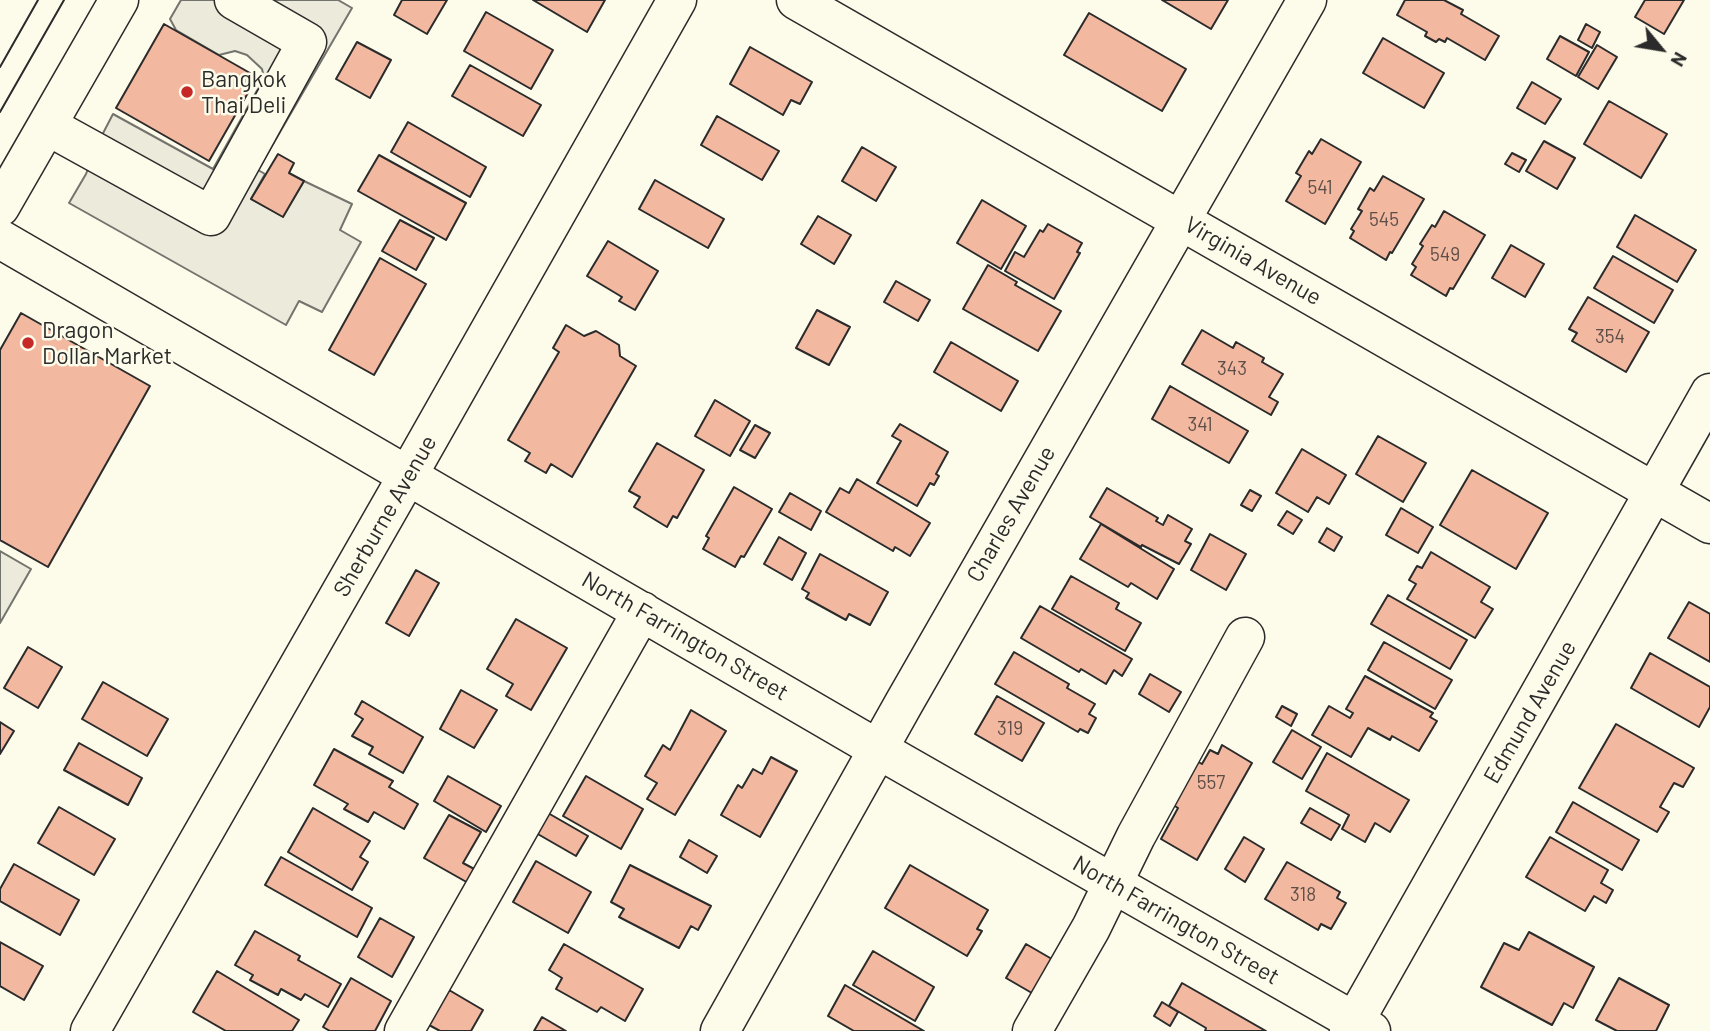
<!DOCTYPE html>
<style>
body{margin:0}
#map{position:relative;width:1710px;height:1031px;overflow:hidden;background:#fdfbea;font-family:Barlow,sans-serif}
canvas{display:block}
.north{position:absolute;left:1626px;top:14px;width:70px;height:70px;-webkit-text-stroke:5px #fdfbea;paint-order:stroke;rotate:120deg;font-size:19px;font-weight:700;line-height:28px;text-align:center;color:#2b2b2b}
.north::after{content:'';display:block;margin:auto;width:24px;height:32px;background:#2b2b2b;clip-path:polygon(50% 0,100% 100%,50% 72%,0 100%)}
</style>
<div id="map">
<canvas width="1710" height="1031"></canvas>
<div class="north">N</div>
</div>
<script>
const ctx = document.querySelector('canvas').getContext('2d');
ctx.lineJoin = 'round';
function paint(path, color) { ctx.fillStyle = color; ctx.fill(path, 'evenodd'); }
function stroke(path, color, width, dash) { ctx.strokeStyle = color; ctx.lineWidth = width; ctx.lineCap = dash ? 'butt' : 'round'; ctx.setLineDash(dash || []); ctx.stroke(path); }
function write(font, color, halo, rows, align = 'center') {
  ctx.font = font + ' Barlow,sans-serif'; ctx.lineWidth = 5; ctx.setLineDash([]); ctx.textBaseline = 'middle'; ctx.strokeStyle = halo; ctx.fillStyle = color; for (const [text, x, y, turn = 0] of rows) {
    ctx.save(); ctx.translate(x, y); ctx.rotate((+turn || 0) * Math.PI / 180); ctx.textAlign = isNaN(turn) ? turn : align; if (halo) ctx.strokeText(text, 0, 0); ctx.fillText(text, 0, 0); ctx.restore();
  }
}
const parking = new Path2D(`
 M181 0H338L352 8 258 170 265 174 251 199 283 216 304 181 352 204 340 230 361 242 322 312 299 301 286 325 69 203 86 174 99 141 113 114 213 169 264 78 262 69 247 55 235 51 219 55 176 30 170 19Z
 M0 551 31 569 0 623Z`);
const building = new Path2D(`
 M402 0H447L427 34 394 15Z
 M533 0H605L587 32Z
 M1162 0H1228L1211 29Z
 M1405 0H1444L1463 10 1461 14 1499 36 1485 60 1447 38 1445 42 1439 39 1436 42 1425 36 1427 32 1397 15Z
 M1645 0H1684L1664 34 1635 17Z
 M486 12 553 50 531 89 464 51Z
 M1089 13 1186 69 1162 111 1064 55Z
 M164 24 257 77 209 161 116 108Z
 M1586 24 1600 32 1592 48 1578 40Z
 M1560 36 1589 52 1576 76 1547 59Z
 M1383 38 1444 73 1424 108 1363 73Z
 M357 42 391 60 370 98 336 79Z
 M1597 45 1617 57 1598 89 1578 77Z
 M750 47 812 82 800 104 791 100 783 115 730 84Z
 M470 65 541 105 523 136 452 96Z
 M1532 82 1561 99 1545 124 1517 108Z
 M1609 101 1667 134 1641 178 1584 144Z
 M717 116 779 151 762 180 701 145Z
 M408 122 486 167 470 197 391 152Z
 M1321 139 1361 162 1325 224 1286 201 1301 176 1296 173 1309 151 1312 154Z
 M1544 141 1575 158 1557 189 1526 171Z
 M862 147 896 167 876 201 842 181Z
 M1512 153 1526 160 1519 172 1505 164Z
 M278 154 294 163 289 173 304 181 283 217 251 199Z
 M379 155 466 203 446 240 358 191Z
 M1383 176 1424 199 1392 253 1390 252 1386 260 1350 238 1354 231 1351 229 1362 211 1358 209 1370 188 1374 191Z
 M655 180 724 219 708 248 639 209Z
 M982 200 1026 226 1001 269 957 243Z
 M1444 211 1485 235 1453 289 1450 288 1446 296 1411 275 1416 267 1412 264 1423 246 1420 244 1432 225 1435 227Z
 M1635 215 1696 250 1677 282 1617 247Z
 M818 216 851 235 834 264 801 244Z
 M400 220 434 238 416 270 382 251Z
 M1048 224 1082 243 1077 252 1080 253 1054 299 1005 271 1015 252 1024 257 1040 230 1043 232Z
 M608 241 658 271 635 310 619 301 622 297 587 276Z
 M1511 245 1544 264 1525 297 1492 278Z
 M1613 256 1673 290 1654 323 1594 288Z
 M380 258 426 284 374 375 329 350Z
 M988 265 1017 282 1015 285 1061 311 1038 351 963 309Z
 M896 281 930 300 918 321 884 302Z
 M1588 297 1649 332 1626 372 1572 341 1577 333 1569 329Z
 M817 310 850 327 829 365 796 348Z
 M21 313 150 386 48 567 0 540V350Z
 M566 325 584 336 596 331 619 345 620 356 636 366 572 477 551 464 546 473 525 461 530 453 508 440 559 352 553 348Z
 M1202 330 1233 348 1236 342 1264 358 1262 362 1283 374 1269 397 1278 402 1271 415 1182 364Z
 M951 342 1018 381 1001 411 934 372Z
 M1170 386 1248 431 1229 463 1152 419Z
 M715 400 750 421 730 456 695 436Z
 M900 424 948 452 936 474 939 476 934 485 930 483 917 506 877 483 901 441 892 436Z
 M755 425 770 433 755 458 740 450Z
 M1378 436 1426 463 1403 502 1356 474Z
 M657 443 704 470 677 518 673 516 667 527 634 507 640 497 629 491Z
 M1302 449 1346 475 1329 504 1317 497 1308 512 1276 493Z
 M1472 470 1548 513 1516 569 1440 525Z
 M857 479 930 523 910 556 895 547 893 551 826 512 840 488 849 493Z
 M734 487 772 509 744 557 741 556 735 567 703 549 709 538 706 536Z
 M1107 488 1158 518 1156 521 1163 525 1168 515 1192 529 1185 541 1191 544 1179 564 1142 545 1141 547 1090 517Z
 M1250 490 1261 496 1252 511 1241 505Z
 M790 493 821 511 811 530 779 512Z
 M1401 508 1433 527 1418 553 1386 535Z
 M1287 511 1302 520 1293 534 1278 525Z
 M1101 524 1174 569 1157 599 1131 583 1128 587 1080 559Z
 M1327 528 1342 537 1334 551 1319 542Z
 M1210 534 1246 554 1226 590 1191 570Z
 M779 537 806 553 792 580 764 564Z
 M1431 552 1490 587 1481 602 1493 609 1475 638 1407 599 1416 584 1409 580 1417 566 1422 568Z
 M820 554 888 592 870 625 849 614 846 620 806 598 809 593 802 589Z
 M416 570 439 583 409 636 386 623Z
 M1071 576 1119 603 1116 609 1141 623 1125 651 1052 609Z
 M1388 595 1467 640 1450 669 1371 624Z
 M1689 602 1710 614V662L1668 638Z
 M1040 606 1132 659 1122 676 1114 670 1106 684 1081 669 1079 672 1021 638Z
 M516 619 567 648 531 710 506 696 513 684 487 669Z
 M1384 642 1452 680 1435 709 1368 670Z
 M28 647 62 667 38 708 4 688Z
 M1014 652 1069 684 1067 688 1095 704 1089 714 1096 718 1088 733 1080 729 1078 732 995 684Z
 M1650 653 1710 687V707L1699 727 1631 688Z
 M1150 674 1181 692 1169 712 1139 694Z
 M1365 676 1433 713 1430 717 1437 721 1419 751 1392 736 1390 740 1368 728 1351 757 1312 735 1329 706 1350 718 1353 713 1346 709Z
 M103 682 168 719 147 756 82 719Z
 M461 690 497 710 474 748 440 729Z
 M997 696 1044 723 1022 761 975 734Z
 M362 701 423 737 403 773 369 754 373 747 352 736 363 719 355 714Z
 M1282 706 1297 714 1291 726 1276 717Z
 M691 710 726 731 675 815 647 799 657 783 645 776 663 745 670 750Z
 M0 722 14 731 0 754Z
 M1616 724 1694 768 1683 787 1674 783 1660 807 1669 812 1657 832 1579 788Z
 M1292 730 1321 747 1302 779 1273 762Z
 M79 743 142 778 128 805 64 770Z
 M1222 745 1252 763 1197 860 1161 839 1178 808 1170 803 1195 760 1202 764 1210 750 1218 754Z
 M334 749 393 781 389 787 418 804 404 829 374 812 368 822 344 809 348 804 314 785Z
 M1327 753 1409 800 1390 832 1375 823 1365 842 1342 829 1349 815 1306 791Z
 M771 757 797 771 760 837 721 815 738 785 742 788 753 769 762 774Z
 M448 776 501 806 486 832 434 801Z
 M586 776 643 809 621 849 563 816Z
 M1573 802 1639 840 1622 870 1556 832Z
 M59 807 115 839 94 875 38 843Z
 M313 808 370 841 360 857 368 862 352 890 288 852Z
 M1310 808 1340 825 1331 840 1301 823Z
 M548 813 588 836 576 856 536 833Z
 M449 815 481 832 463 863 478 871 470 884 424 858Z
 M1244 837 1264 849 1245 882 1225 869Z
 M1550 837 1608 870 1601 883 1613 890 1606 903 1594 896 1585 911 1526 877Z
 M689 840 717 856 707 873 680 857Z
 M281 857 372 908 357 937 265 885Z
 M536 861 591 892 568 933 513 902Z
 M1287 862 1340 892 1337 898 1346 903 1331 929 1321 924 1318 930 1265 899Z
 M14 864 79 900 60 935 0 901V889Z
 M630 865 711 906 698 930 691 926 679 948 619 917 624 909 611 902Z
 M910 865 988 910 977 929 982 931 967 956 885 908Z
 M380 918 414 937 392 977 358 957Z
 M255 931 300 956 298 960 341 984 328 1007 305 994 301 1000 281 989 278 995 250 980 253 975 235 965Z
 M1529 932 1594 967 1573 1008 1564 1003 1552 1025 1481 987 1504 943 1519 950Z
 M0 942 43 966 24 1000 0 986Z
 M564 944 643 989 625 1021 601 1007 597 1012 556 989 562 978 549 970Z
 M1026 944 1057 962 1037 996 1006 978Z
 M873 951 934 987 915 1021 853 985Z
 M217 971 299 1020 292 1031H226L193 1012Z
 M351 978 391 1001 375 1031H330L323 1027Z
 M1619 978 1669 1005 1656 1031H1617L1596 1020Z
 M1182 983 1266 1031H1205L1206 1028 1169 1006Z
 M845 985 924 1031H854L828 1016Z
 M449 990 483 1010 471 1031H440L429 1025Z
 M1162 1002 1178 1012 1170 1026 1154 1016Z
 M542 1017 566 1031H534Z`);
const minor = new Path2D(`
 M796 0 1710 524
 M48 126 211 216 307 42 234 0
 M0 239C294 409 587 580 881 751 1043 845 1208 937 1371 1031
 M90 1031 408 475 677 0
 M404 1031 642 611
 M720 1031 904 703 1307 0
 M1032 1031 1091 928 1136 836 1245 637
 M1349 1031 1710 393`);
const major = new Path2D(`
 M0 207 119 0`);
const tram = new Path2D(`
 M0 67 38 0
 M0 112 64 0`);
const markers = [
 [187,92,7,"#c62828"],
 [28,343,7,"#c62828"]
];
const numberNames = [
 ["541",1320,188],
 ["545",1384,220],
 ["549",1445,255],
 ["354",1610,337],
 ["343",1232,369],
 ["341",1200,425],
 ["319",1010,729],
 ["557",1211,783],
 ["318",1303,895]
];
const poiNames = [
 ["Bangkok",201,79],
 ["Thai Deli",201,105],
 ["Dragon",42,330],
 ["Dollar Market",42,356]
];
const streetNames = [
 ["Virginia Avenue",1253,261,30],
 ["Charles Avenue",1011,514,-60],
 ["Sherburne Avenue",385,516,-60],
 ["North Farrington Street",685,636,30],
 ["Edmund Avenue",1530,712,-60],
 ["North Farrington Street",1176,920,30]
];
paint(parking, '#eceadb');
stroke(parking, '#74746e', 2);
paint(building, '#f2b8a0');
stroke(building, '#2b2b2b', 2);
stroke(minor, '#2b2b2b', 41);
stroke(major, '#2b2b2b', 41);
stroke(minor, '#fdfbea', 38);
stroke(major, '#fdfbea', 38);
stroke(tram, '#2b2b2b', 2);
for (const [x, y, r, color] of markers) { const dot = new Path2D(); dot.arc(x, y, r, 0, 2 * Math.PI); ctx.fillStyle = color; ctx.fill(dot); stroke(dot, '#fdfbea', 2.5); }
write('19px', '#5d4e48', null, numberNames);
write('23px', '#2b2b2b', '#fdfbea', poiNames, 'left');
write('23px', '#2b2b2b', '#fdfbea', streetNames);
</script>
